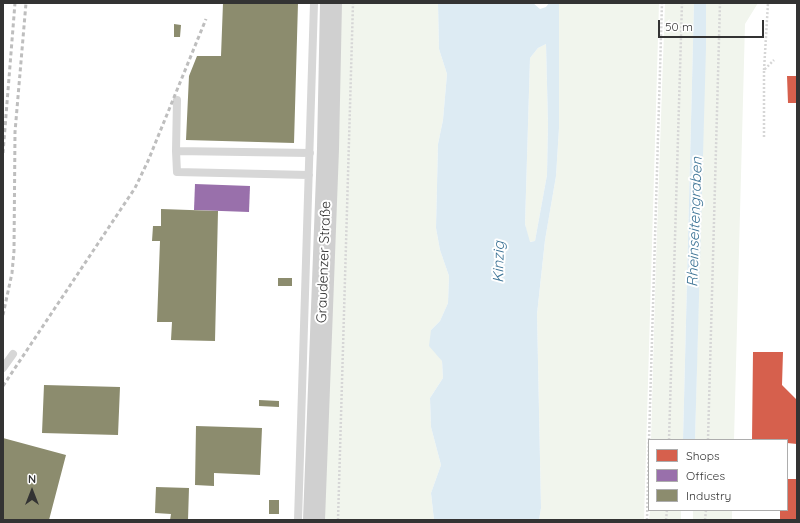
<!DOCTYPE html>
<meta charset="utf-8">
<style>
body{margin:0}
#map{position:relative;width:800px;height:523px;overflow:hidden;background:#fff;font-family:Quicksand,sans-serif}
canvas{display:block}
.frame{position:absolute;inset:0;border:4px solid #333;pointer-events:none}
.legend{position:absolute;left:648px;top:439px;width:140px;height:72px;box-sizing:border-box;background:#fff;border:1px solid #adadad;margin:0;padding:5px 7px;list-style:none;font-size:12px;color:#333}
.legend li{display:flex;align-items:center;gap:8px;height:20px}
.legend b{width:20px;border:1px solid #adadad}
.north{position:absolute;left:12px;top:471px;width:40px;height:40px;-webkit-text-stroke:3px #fff;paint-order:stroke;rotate:0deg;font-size:11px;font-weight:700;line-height:16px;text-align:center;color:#333}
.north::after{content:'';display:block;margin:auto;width:14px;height:18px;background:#333;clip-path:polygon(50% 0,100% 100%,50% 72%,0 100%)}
.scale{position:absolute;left:658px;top:20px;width:106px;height:18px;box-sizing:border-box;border:2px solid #333;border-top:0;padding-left:5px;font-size:12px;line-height:14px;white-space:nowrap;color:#333;-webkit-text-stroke:3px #fff;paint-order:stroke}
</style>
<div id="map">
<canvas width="800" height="523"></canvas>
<div class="frame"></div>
<ul class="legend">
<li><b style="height:11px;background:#d6604d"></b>Shops</li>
<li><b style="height:11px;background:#9970ab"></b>Offices</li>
<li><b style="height:11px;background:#8c8c6e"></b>Industry</li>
</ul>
<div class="north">N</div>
<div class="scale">50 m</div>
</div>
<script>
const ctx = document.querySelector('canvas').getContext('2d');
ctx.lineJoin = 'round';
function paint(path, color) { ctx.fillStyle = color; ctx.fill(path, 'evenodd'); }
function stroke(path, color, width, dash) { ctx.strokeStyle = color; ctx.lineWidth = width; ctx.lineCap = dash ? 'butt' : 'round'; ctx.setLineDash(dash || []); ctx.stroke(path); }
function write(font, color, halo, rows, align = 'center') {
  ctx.font = font + ' Quicksand,sans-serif'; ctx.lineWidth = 4; ctx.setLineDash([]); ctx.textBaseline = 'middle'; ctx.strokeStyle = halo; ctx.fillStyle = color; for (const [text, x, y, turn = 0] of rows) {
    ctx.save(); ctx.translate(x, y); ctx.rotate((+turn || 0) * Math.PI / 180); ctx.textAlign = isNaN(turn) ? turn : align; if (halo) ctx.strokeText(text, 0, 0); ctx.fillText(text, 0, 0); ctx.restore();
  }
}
const green = new Path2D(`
 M339 3H438L439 49 447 74 443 120 438 144 436 228 440 250 449 276 448 303 440 321 431 330 442 361 443 378 430 398 431 427 441 465 431 493 434 520H321Z
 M559 3H659L644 520H539L541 508 537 314 545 240 556 176 559 128Z
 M665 3H694L683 440H651L656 261Z
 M706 3H758L745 24 734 440H695Z
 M546 44 548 124 547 175 535 241 529 242 525 224 530 58 538 48Z
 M650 510H681V520H649Z
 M693 510H732V520H693Z`);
const water = new Path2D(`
 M438 3H533L540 9 546 7 549 3H559V128L556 176 545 240 537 314 541 508 539 520H434L431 493 441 465 431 427 430 398 443 378 442 361 429 346 431 330 440 321 448 303 449 276 440 250 436 228 438 144 443 120 447 74 439 49ZM546 44 548 124 547 175 535 241 530 242 525 224 530 58 538 48Z
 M694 3H706V48L695 440H683Z`);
const shops = new Path2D(`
 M787 76H797V103H788Z
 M753 352H783L782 385 797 400V444L787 443V440H752Z
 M787 479H797V520H780V510H787Z`);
const offices = new Path2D(`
 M195 184 250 186 249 212 194 210Z`);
const industry = new Path2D(`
 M223 3H298L294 143 186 140 189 76 197 56H221Z
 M174 24 181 25 180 37H174Z
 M161 209 218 211 215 341 171 340 172 322H157L160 241H152L153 226H161Z
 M278 278H292V286H278Z
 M44 385 120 387 118 435 42 433Z
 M259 400 279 401V407L259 406Z
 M196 426 262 428 260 475 214 473V486L195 485Z
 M3 438 66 455 49 520H3Z
 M156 487 189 488 188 520H170L171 514 155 513Z
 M269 500H279V514H269Z`);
const path = new Path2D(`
 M764 70 768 3
 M764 137V70L774 60
 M649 440 662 3
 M669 440 682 3
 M708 440 720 3
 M338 520 353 3
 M647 520 649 440
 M666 520 667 510
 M705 520 706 510`);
const lane = new Path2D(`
 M177 100 176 151 177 172 309 175
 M176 151 310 153
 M3 368 13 354
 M298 520 314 3`);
const secondary = new Path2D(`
 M314 520 328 149 331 3`);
const rail = new Path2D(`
 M3 153 15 3
 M3 315 12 273 14 251 15 132 26 3
 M3 386 135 188 148 161 206 19`);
const streetNames = [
 ["Graudenzer Straße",324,262,-88]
];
const waterNames = [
 ["Rheinseitengraben",695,222,-88],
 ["Kinzig",499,262,-89]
];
paint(green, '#f1f5ed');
paint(water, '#ddebf3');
paint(shops, '#d6604d');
paint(offices, '#9970ab');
paint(industry, '#8c8c6e');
stroke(path, '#d6d6d6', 2.5, [2, 2]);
stroke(lane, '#d7d7d7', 8);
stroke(secondary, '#d0d0d0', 22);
stroke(rail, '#bebebe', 3, [4, 3]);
write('14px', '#333', '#fff', streetNames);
write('italic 15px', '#3f7597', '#fff', waterNames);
</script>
